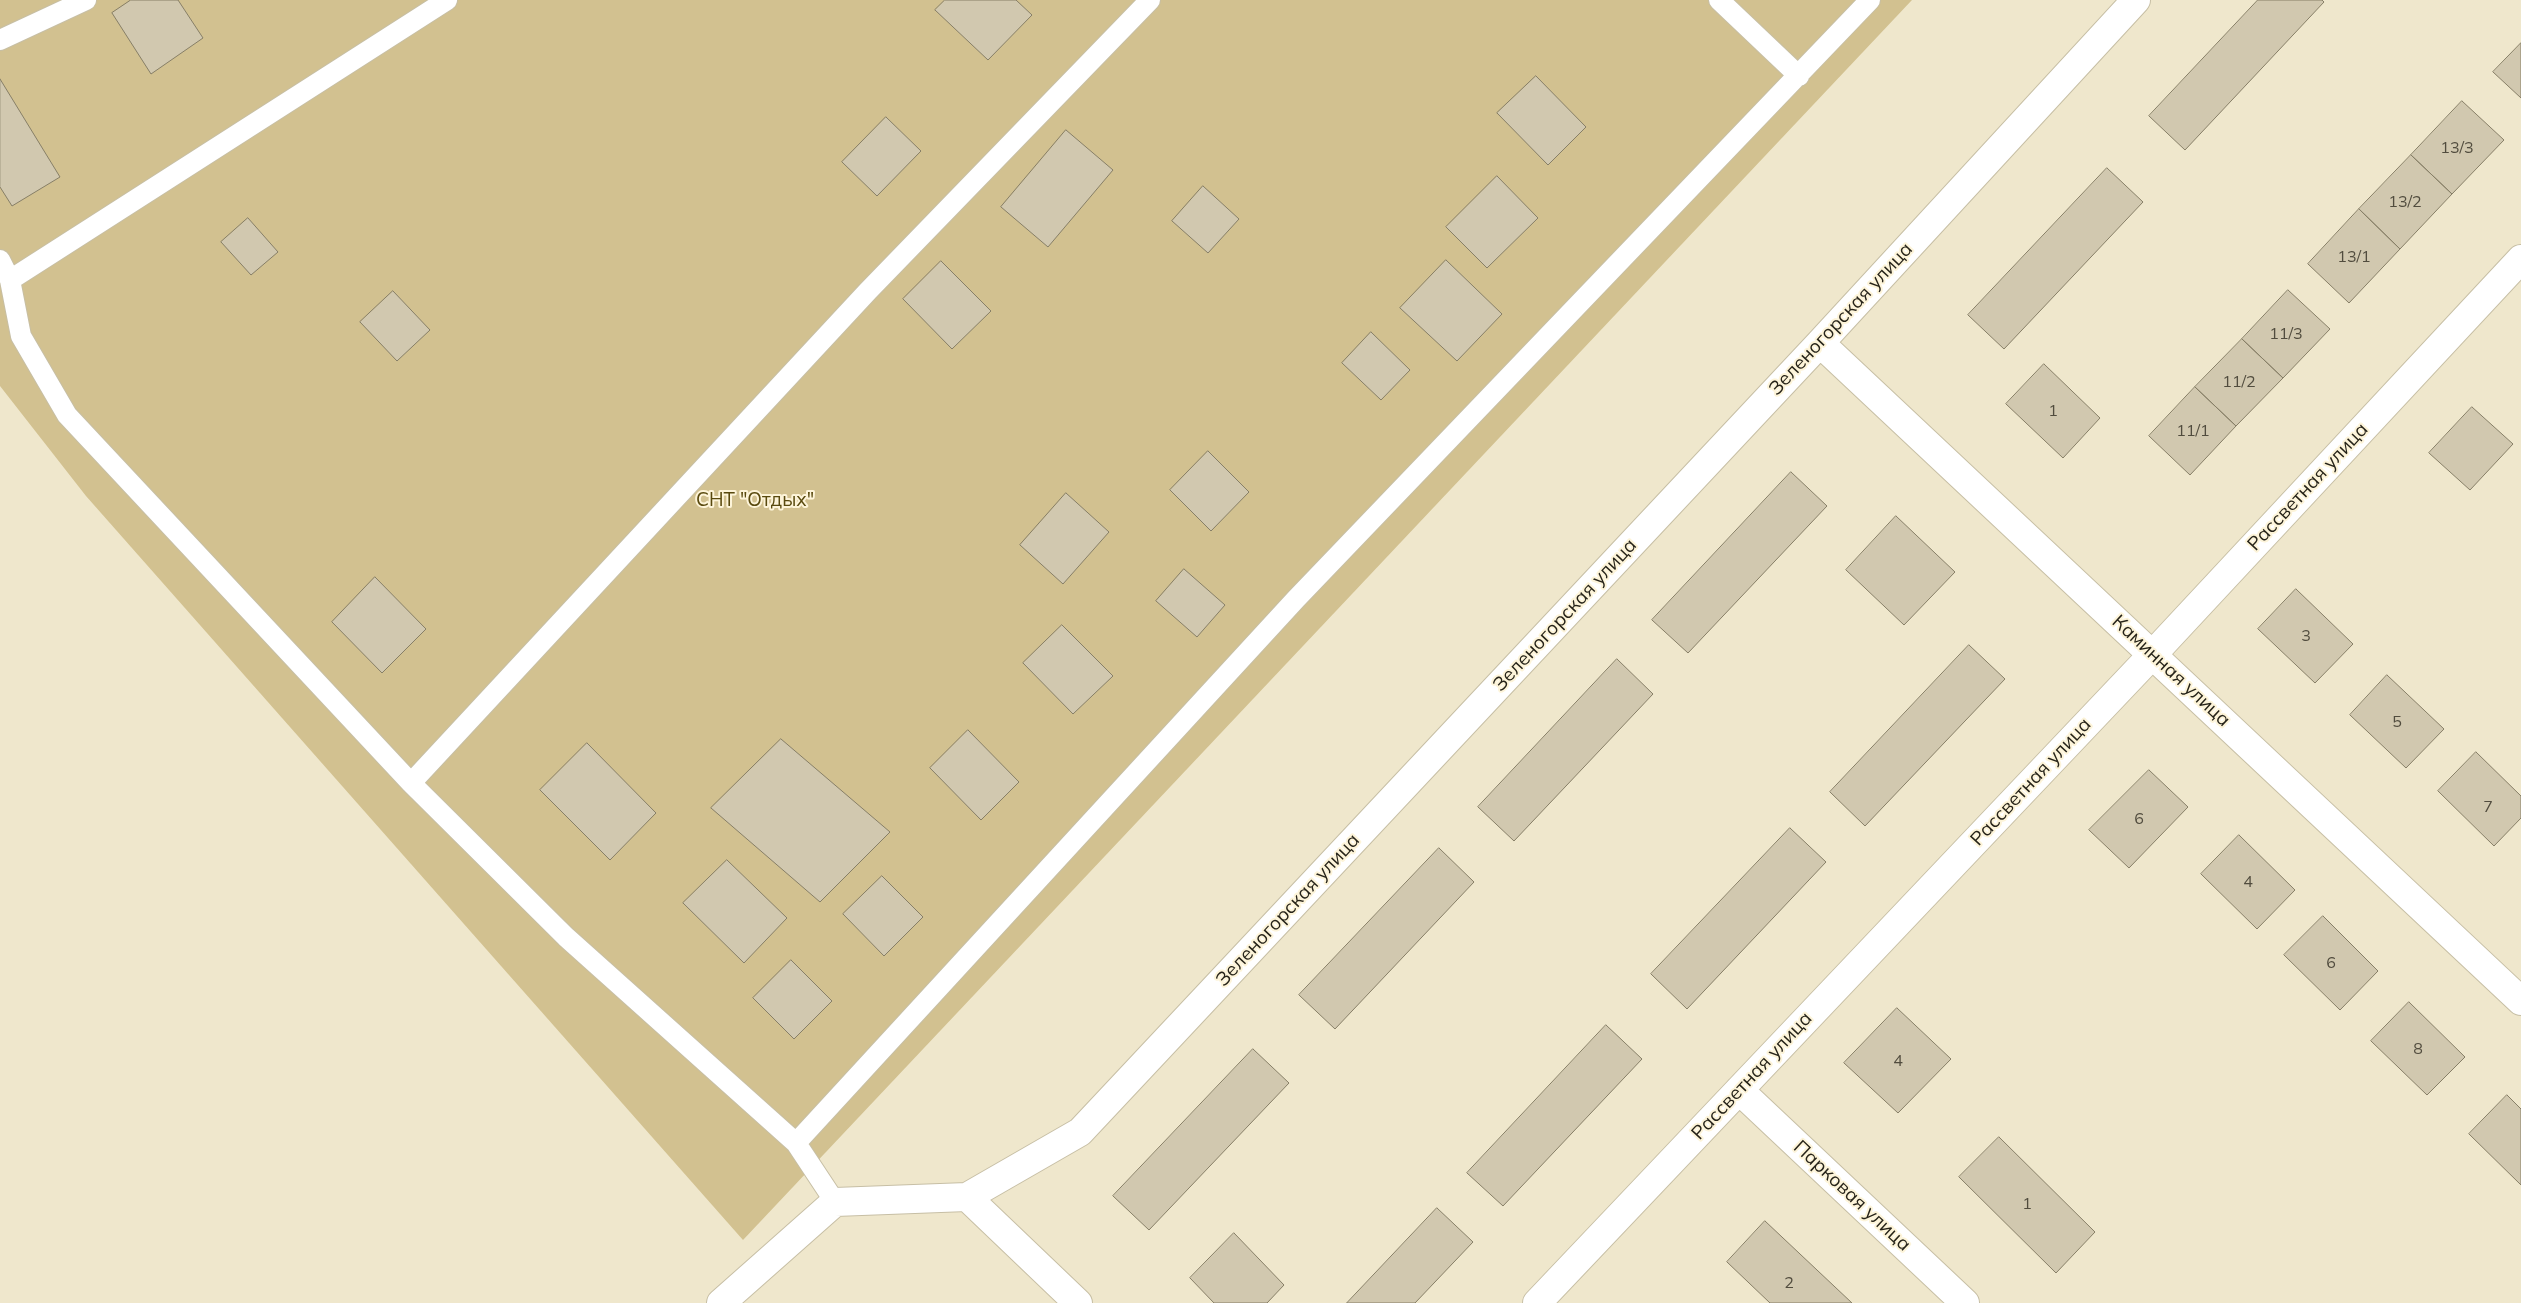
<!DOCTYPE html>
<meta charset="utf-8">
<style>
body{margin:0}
canvas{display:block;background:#efe7cc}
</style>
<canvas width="2521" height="1303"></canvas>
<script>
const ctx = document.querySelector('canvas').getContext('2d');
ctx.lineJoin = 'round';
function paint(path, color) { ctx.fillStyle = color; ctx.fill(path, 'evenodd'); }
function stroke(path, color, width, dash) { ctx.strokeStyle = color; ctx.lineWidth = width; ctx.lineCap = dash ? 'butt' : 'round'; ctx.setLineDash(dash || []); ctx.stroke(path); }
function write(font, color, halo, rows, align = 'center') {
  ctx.font = font + ' Mulish,sans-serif'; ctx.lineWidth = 4; ctx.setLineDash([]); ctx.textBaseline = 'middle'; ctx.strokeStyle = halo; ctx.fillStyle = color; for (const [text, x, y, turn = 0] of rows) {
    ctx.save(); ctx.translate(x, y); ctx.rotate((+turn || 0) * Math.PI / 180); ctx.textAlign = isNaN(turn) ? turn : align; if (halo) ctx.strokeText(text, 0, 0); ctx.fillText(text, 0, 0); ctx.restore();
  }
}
const green = new Path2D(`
 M0 0H1912L743 1240 86 496 0 386Z`);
const building = new Path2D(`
 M131 0H178L203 38 151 74 112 13Z
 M945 0H1016L1032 15 988 60 935 10Z
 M2258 0H2322L2324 2 2185 150 2149 116Z
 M2521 43V98L2493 72Z
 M1536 76 1586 127 1548 165 1497 113Z
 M0 79 60 177 12 206 0 187Z
 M2462 101 2504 140 2452 194 2411 155Z
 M886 117 921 151 877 196 842 162Z
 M1066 130 1113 170 1048 247 1001 207Z
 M2411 155 2452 194 2400 249 2359 209Z
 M2107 168 2143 202 2004 349 1968 315Z
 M1497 176 1538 218 1487 268 1446 227Z
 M1203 186 1239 219 1208 253 1172 221Z
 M2359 209 2400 249 2349 303 2308 264Z
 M248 218 278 252 251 275 221 242Z
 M1446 260 1502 314 1457 361 1400 308Z
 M941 261 991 311 952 349 903 299Z
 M2288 290 2330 329 2283 378 2242 339Z
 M393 291 430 330 397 361 360 322Z
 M1371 332 1410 370 1381 400 1342 363Z
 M2242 339 2283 378 2236 426 2195 387Z
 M2044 364 2100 418 2063 458 2006 404Z
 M2195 387 2236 426 2190 475 2149 436Z
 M2472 407 2513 444 2470 490 2429 453Z
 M1208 451 1249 492 1211 531 1170 490Z
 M1791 472 1827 506 1688 653 1652 620Z
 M1066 493 1109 532 1063 584 1020 545Z
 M1896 516 1955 572 1904 625 1846 570Z
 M1184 569 1225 605 1197 637 1156 601Z
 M375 577 426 629 382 673 332 622Z
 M2296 589 2353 644 2315 683 2258 629Z
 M1062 625 1113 676 1073 714 1023 663Z
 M1969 645 2005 679 1865 826 1830 792Z
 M1617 659 1653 694 1514 841 1478 807Z
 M2387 675 2444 729 2406 768 2350 715Z
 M968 730 1019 782 981 820 930 768Z
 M781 739 890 832 820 902 711 808Z
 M587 743 656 813 610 860 540 790Z
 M2476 752 2521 796V818L2494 846 2438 791Z
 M2149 770 2188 807 2129 868 2089 830Z
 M1790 828 1826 862 1687 1009 1651 974Z
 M2239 835 2295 890 2257 929 2201 874Z
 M1439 848 1474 882 1335 1029 1299 995Z
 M727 860 787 918 744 963 683 903Z
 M882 876 923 917 884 956 843 914Z
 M2323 916 2378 971 2340 1010 2284 955Z
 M791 960 832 1001 794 1039 753 998Z
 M2409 1002 2465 1057 2427 1095 2371 1041Z
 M1897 1008 1951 1059 1898 1113 1844 1063Z
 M1606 1025 1642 1059 1503 1206 1467 1173Z
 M1253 1049 1289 1083 1149 1230 1113 1196Z
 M2507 1095 2521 1109V1185L2469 1134Z
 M1999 1137 2095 1232 2056 1273 1959 1177Z
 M1437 1208 1473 1242 1415 1303H1347Z
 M1765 1221 1852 1303H1770L1727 1262Z
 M1234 1233 1284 1285 1267 1303H1214L1190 1278Z`);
const service = new Path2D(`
 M1719 0 1799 76
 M0 40 86 0
 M0 260 10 280 21 336 67 415 411 783 566 937 796 1143 1296 599 1870 0
 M10 280 447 0
 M411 783 868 291 1150 0
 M796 1143 835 1202`);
const minor = new Path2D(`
 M1820 343 2521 1001
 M1739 1090 1965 1303
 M967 1197 1078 1303
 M721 1303 835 1202 967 1197 1080 1132 1820 343 2136 0
 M1537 1303 2153 654 2521 259`);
const numberNames = [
 ["13/3",2457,148],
 ["13/2",2405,202],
 ["13/1",2354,257],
 ["11/3",2286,334],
 ["11/2",2239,382],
 ["1",2053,411],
 ["11/1",2193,431],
 ["3",2306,636],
 ["5",2397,722],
 ["7",2488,807],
 ["6",2139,819],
 ["4",2248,882],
 ["6",2331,963],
 ["8",2418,1049],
 ["4",1898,1061],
 ["1",2027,1204],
 ["2",1789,1283]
];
const streetNames = [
 ["Зеленогорская улица",1841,319,-47],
 ["Рассветная улица",2308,487,-47],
 ["Зеленогорская улица",1565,615,-47],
 ["Каминная улица",2171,671,43],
 ["Рассветная улица",2031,782,-47],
 ["Зеленогорская улица",1288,910,-47],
 ["Рассветная улица",1752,1076,-47],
 ["Парковая улица",1852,1196,43]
];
const parkNames = [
 ["СНТ \"Отдых\"",755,500]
];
paint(green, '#d2c190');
paint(building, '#d1c8af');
stroke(building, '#877f67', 1);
stroke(service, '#c7bfa5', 22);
stroke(minor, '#c7bfa5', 30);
stroke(service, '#fff', 20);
stroke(minor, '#fff', 28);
write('16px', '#514c3e', null, numberNames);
write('19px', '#262319', '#fdf4d9', streetNames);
write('19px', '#59490e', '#fdf4d9', parkNames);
</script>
